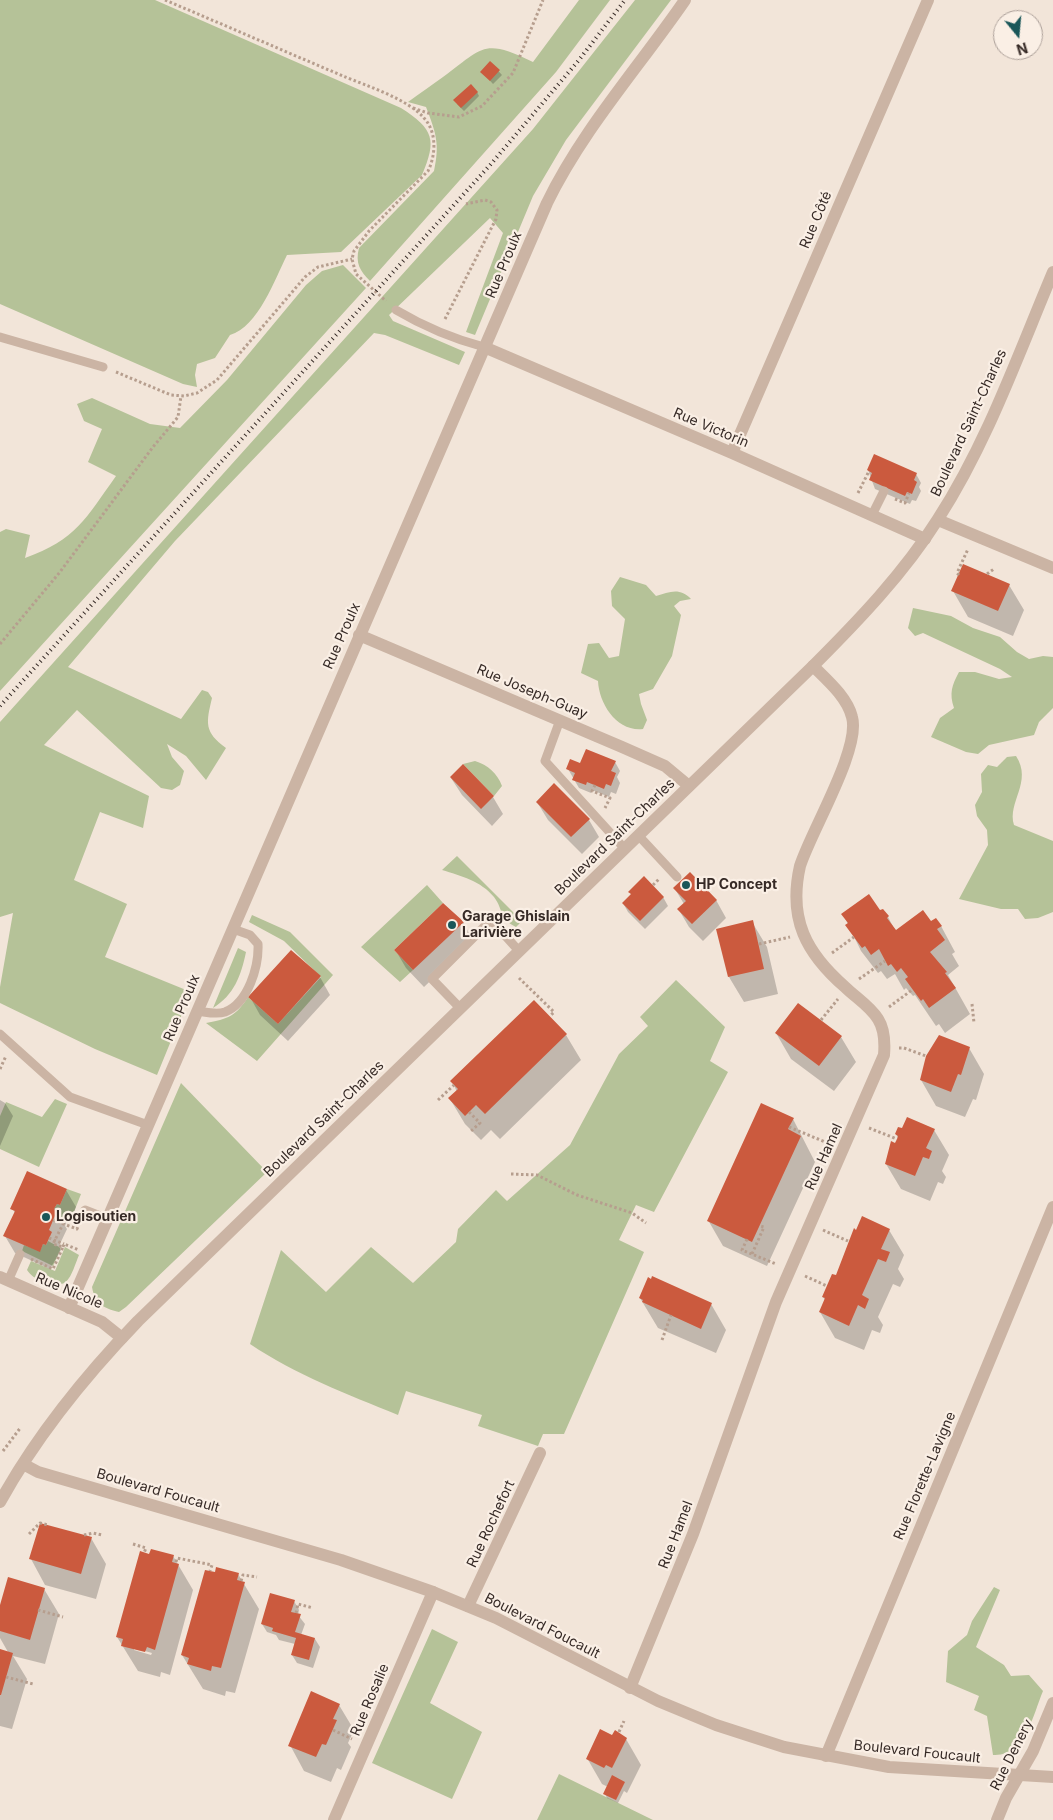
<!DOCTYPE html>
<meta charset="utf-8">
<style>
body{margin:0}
#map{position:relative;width:1053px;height:1820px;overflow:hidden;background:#f2e5d9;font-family:Inter,sans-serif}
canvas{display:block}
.north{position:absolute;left:993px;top:10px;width:50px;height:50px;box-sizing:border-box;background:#faefe5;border:1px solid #aca099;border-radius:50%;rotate:163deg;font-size:14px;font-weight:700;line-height:20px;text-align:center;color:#362a26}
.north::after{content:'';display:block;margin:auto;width:18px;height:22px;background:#1a5759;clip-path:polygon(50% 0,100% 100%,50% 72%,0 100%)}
</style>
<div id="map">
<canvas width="1053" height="1820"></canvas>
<div class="north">N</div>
</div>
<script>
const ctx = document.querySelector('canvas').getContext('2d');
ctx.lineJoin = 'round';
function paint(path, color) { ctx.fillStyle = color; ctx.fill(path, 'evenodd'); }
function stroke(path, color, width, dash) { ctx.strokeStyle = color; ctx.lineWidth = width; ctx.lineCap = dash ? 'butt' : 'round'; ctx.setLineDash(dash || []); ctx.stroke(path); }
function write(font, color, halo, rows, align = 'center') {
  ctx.font = font + ' Inter,sans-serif'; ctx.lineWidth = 4.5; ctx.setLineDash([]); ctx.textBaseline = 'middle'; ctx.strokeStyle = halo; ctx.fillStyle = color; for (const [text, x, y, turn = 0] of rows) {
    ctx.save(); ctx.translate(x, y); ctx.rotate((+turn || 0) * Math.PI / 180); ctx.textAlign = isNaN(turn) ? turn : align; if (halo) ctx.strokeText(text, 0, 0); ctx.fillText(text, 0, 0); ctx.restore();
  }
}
const green = new Path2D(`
 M0 0H155L401 108C434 129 437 140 422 175L341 252 287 255C275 279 258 327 230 335L215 358 197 364 195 375 197 387 183 384 0 304Z
 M579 0H610L556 72 370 281C360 271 355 263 359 248L434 171C440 144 436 133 426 107L408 102C420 93 432 85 443 77 484 47 483 38 533 62Z
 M635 0H671L566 140 533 196 475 335 466 332 503 233 490 218 389 315 393 321 465 352 459 365 385 335 374 333 175 541 68 667 181 719 202 690 208 692 212 698C206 723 204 732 226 748L206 780 186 756 167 744 172 757 184 771 180 785 172 790 161 788 77 710 44 745 149 796 143 828 100 812 74 880 127 904 105 957 191 992 157 1075 95 1049 0 1003V987L13 913 0 917V722L533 129Z
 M343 265 366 288 0 691V532L6 529 30 535 25 558C76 540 86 518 116 476L88 462 102 429 84 421 77 404 92 398 150 424 180 428 227 380 306 285 322 271Z
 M620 577 646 585 656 596C669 592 680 587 691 599L680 601 674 606 681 615 672 656 653 689 639 694 641 704 647 720 643 729C617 732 599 704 598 681L581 673 588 644 599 643 609 658 619 656 625 619 612 606 611 591Z
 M913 608 951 616 973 628 1000 637 1017 652 1029 659 1043 656 1053 657V708L1039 722 1034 735 989 745 978 754 966 752 931 737 940 718 954 708C949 693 952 685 959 672H975L999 679 1012 677 1000 669 923 633 915 636 908 628Z
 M1016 756C1033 782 1007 802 1014 825L1053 841V912L1038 918 1025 919 1018 909H1001L959 899 988 845 987 830 977 816 975 805 982 792 981 774 988 765 997 767 1007 757Z
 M475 761C488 765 497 773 502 786L494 796 463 764Z
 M457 856 522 921 516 927C498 918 504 910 494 897 481 881 461 876 442 870Z
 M427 885 443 903 394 950 413 970 400 982 361 947Z
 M252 915 290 932 333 975 257 1061 206 1023C228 1019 236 1016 248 997L278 1024 321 977 284 941 249 922Z
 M238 948 246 952C241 976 234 995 213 1008Z
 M676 980 725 1027 710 1061 728 1072 654 1212 636 1205 619 1240 644 1252 564 1434H543L538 1446 478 1426 482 1415 406 1391 398 1415C347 1394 296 1375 250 1344L281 1250 326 1292 371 1247 413 1283 456 1242 458 1229 496 1190 507 1201 570 1145 619 1054 648 1026 640 1017Z
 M181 1083 267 1172 126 1307 119 1312C103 1308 95 1304 92 1287Z
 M55 1099 67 1104 39 1167 0 1149V1116L6 1102 42 1117Z
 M67 1189 81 1194 70 1222 56 1214 57 1211 54 1209 57 1204 60 1205Z
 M48 1241 61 1248 53 1266 22 1251 24 1245 40 1251 43 1244 46 1245Z
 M65 1247 79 1255C70 1277 69 1292 42 1281 35 1278 31 1276 27 1270L31 1261 55 1271Z
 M994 1587 1000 1590 976 1647 1004 1665 1011 1676 1029 1675 1043 1691C1033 1715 1025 1757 993 1755L987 1716 974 1710 979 1696 946 1682 948 1651 967 1635 972 1621Z
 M432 1629 458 1642 430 1703 482 1732 452 1799 372 1763Z
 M559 1774 653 1820H537Z`);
const shadow = new Path2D(`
 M490 62 502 75 493 84 482 72Z
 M477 92 479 96 464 111 457 104Z
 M868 470 916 474 921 483 919 487 921 491 916 501 912 500 910 504 875 489Z
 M1009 585 1024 610 1013 636 968 617 953 591Z
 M615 762 620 771 617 777 620 783 616 794 611 792 609 797 592 790 591 793 579 788 568 769 581 765Z
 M463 766 493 797 503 814 492 826 462 795 451 778Z
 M537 802 589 820 599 837 582 854 548 820Z
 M675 889 716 900 726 918 703 941 689 927 679 910 684 904Z
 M630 892 663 897 668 906 645 929 628 912 623 903 632 895Z
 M880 912 888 917 896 932 930 923 941 926 955 952 952 954 959 966 948 975 970 1014 945 1033 939 1024 936 1026 915 995 913 996 906 988 904 990 895 974 887 979 881 971 878 973 861 951 843 914Z
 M463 922 473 940 424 987 406 968 396 951Z
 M752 922 767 947 778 994 744 1002 729 977 718 930Z
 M320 977 330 995 288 1041 260 1015 250 997Z
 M776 1033 841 1037 856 1062 834 1091 791 1059Z
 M566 1035 581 1060 500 1139 491 1130 481 1140 465 1124 450 1099 457 1092 452 1081Z
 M969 1048 984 1074 976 1100 973 1099 965 1117 936 1106 921 1080Z
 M0 1100 5 1103 13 1116 0 1146Z
 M793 1119 815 1162 767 1266 723 1246 708 1220Z
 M934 1130 949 1155 942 1171 946 1177 943 1184 938 1182 930 1201 901 1189 886 1164 898 1138 896 1134Z
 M66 1190 76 1207 70 1222 67 1221 65 1226 67 1229 59 1246 61 1250 50 1269 15 1253 5 1236 15 1213 12 1208Z
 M889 1230 904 1255 898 1269 904 1279 900 1287 893 1284 878 1317 883 1325 880 1333 872 1330 864 1350 835 1338 820 1312 825 1300 823 1297 836 1277Z
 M640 1298 711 1304 726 1330 716 1353 658 1328Z
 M91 1538 106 1564 96 1599 45 1585 31 1559Z
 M150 1556H173L193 1590 170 1675 161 1672 160 1677 138 1671 117 1637ZM134 1648 152 1653 151 1655 134 1650Z
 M238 1574 259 1609 235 1693 226 1691 225 1696 203 1689 182 1655Z
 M44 1589 59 1614 45 1664 13 1656 27 1679 12 1729 0 1726V1650L8 1652 0 1638V1610Z
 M294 1601 299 1610 298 1615 305 1624 301 1635 315 1639 320 1647 313 1668 297 1663 292 1655 295 1644 279 1640 276 1635 267 1632 262 1624Z
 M339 1705 354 1730 348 1743 351 1747 341 1770 337 1768 331 1782 304 1771 290 1745Z
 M613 1737 626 1739 641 1765 627 1793 624 1791 618 1803 607 1798 605 1794 608 1787 602 1784 587 1758Z`);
const building = new Path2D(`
 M490 61 500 70 490 81 480 72Z
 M471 84 478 92 461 108 453 100Z
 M874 454 917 473 914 480 917 482 912 494 907 492 905 496 869 480 872 473 867 470Z
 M963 564 1010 584 998 611 951 591Z
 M586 749 616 761 611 771 616 773 611 786 606 784 604 789 587 782 586 785 572 780 575 773 566 769 570 759 580 763Z
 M463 764 494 796 481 809 450 777Z
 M554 783 590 819 571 837 536 802Z
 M690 872 717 900 692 924 677 909 686 901 673 888Z
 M644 876 664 897 640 921 622 903 631 894 628 892Z
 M869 894 880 910 883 909 889 916 887 918 896 930 923 910 931 921 936 918 942 926 937 929 945 940 930 952 947 972 945 973 956 988 929 1008 923 999 921 1001 905 979 908 977 901 968 897 972 891 964 888 966 879 949 871 955 865 946 862 948 845 925 848 923 841 914Z
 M443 903 464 922 413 970 394 950Z
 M753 920 764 969 728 977 716 929Z
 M291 950 321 976 278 1024 248 997Z
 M534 1000 567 1034 485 1114 476 1105 465 1116 448 1098 458 1089 450 1081Z
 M798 1003 842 1036 819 1066 775 1033Z
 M939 1035 970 1047 961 1075 958 1074 951 1092 920 1080 926 1056Z
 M761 1103 794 1118 788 1129 801 1136 752 1242 707 1221Z
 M907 1117 935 1129 926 1148 932 1151 929 1159 923 1157 915 1176 885 1164 891 1141 895 1143 897 1139 898 1136 895 1134 898 1127 902 1128Z
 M27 1171 67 1189 60 1205 57 1204 54 1209 57 1211 49 1230 52 1232 46 1245 43 1244 40 1252 3 1236 15 1211 10 1209Z
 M862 1216 890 1229 881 1249 890 1252 886 1262 878 1259 862 1295 869 1299 865 1309 858 1305 849 1326 819 1312 825 1298 822 1297 832 1274 836 1275 854 1228 856 1230Z
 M652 1276 712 1303 701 1329 642 1302 643 1300 639 1298 648 1277 651 1279Z
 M40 1523 92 1537 81 1574 29 1559Z
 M151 1549 174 1555 172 1562 179 1564 155 1650 147 1647 145 1652 121 1646 123 1639 116 1637 140 1551 149 1554Z
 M216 1567 239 1573 237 1580 245 1582 221 1668 212 1666 211 1671 187 1664 189 1658 181 1655 205 1570 215 1572Z
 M8 1577 45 1588 30 1640 0 1631V1605Z
 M270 1593 295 1600 291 1612 301 1614 295 1632 315 1638 309 1660 291 1655 296 1638 272 1631 273 1628 261 1624Z
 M0 1649 13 1653 1 1695H0Z
 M311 1691 340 1704 333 1719 337 1720 326 1745 322 1744 316 1757 288 1746Z
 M600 1729 612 1735 615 1730 627 1738 612 1768 606 1765 604 1768 586 1759Z
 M612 1775 625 1782 616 1800 603 1794Z`);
const path = new Path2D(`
 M165 0C224 25 284 51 343 76 367 86 408 99 424 118 437 132 436 155 428 171L369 231 354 251 352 259 356 274 386 301
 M413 108 428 113 459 117 482 106 513 73 543 0
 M445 319 496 219 497 210 491 202 485 200 466 204
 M116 372 171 395 184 396 197 393 217 380 305 277 318 267 352 259
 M858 493 869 471
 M895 499 905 503 909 493
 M987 574 994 569
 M959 575 957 573 968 549
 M0 644 60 572 153 447 178 417 181 396
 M595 785 592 791 610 798 605 808
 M653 885 660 878
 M759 944 790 937
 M832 953 854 937
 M519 978 554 1012 550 1016
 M859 979 885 961
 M972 1004 974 1023
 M889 1007 912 990
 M821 1020 838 999
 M899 1048H904L926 1056
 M0 1069 6 1056
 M438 1100 454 1085
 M469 1112 480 1123 470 1132
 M789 1127 830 1144
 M869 1128 897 1139
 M511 1174 537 1175 577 1195 632 1213 646 1223
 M53 1220 77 1229 80 1222
 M823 1230 848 1241
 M49 1238 64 1244
 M747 1239 742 1250 776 1264
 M63 1247 64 1244 79 1250
 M752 1254 764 1227 760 1226
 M31 1259 53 1269 63 1247 53 1244 63 1224
 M805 1276 827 1286
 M662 1340 671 1315
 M3 1451 21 1427
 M29 1534 40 1523 48 1525
 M84 1535 93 1533 102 1535
 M133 1544 146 1548 144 1553
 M176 1562 177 1558 212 1565 210 1571
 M241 1581 243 1575 257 1577
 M38 1610 63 1617
 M296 1613 298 1604 313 1608
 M6 1677 33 1684
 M333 1730 352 1739
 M619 1732 624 1721`);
const service = new Path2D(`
 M396 310C423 326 454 339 484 347
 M0 337 103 367
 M872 515 884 491
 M560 720 545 761 624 848
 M638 835 677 877
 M460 1008 432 979 491 920 519 951
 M197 1011C206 1012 216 1015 225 1012 248 1003 259 967 258 944L250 935 233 929
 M0 1034 70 1097 148 1125
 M85 1210 108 1219
 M8 1281 20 1254`);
const minor = new Path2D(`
 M484 347 732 453 925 539
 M732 453 928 0
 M938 520 1053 568
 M359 635 622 747 665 766 689 786
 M0 1277 102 1322 122 1338
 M69 1308 547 203C583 129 639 67 685 0
 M468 1606 540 1453
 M630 1688 693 1534 776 1302 884 1055C885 1043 885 1030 878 1019 870 1006 855 997 845 987 806 953 788 919 800 866 811 831 861 749 852 717 847 697 827 680 813 666
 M826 1756 1053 1207
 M334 1820 433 1592
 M997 1820 1006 1798 1033 1751 1053 1703`);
const tertiary = new Path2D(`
 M23 1464 38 1472 341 1560 433 1592 496 1618 658 1701 716 1725 784 1747 889 1767 1053 1777
 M0 1502C37 1435 85 1376 138 1321L813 666C858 621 904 573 938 519 987 443 1018 355 1053 272`);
const rail = new Path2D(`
 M0 706 491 164 579 60 625 0`);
const markers = [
 [686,885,5,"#1a5759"],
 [452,925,5,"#1a5759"],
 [46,1217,5,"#1a5759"]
];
const streetNames = [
 ["Rue Côté",816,220,-67],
 ["Rue Proulx",504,265,-67],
 ["Boulevard Saint-Charles",969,423,-65],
 ["Rue Victorin",711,428,23],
 ["Rue Proulx",342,636,-66],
 ["Rue Joseph-Guay",532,692,23],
 ["Boulevard Saint-Charles",615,837,-44],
 ["Rue Proulx",182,1008,-67],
 ["Boulevard Saint-Charles",324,1119,-44],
 ["Rue Hamel",824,1157,-66],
 ["Rue Nicole",69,1291,23],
 ["Rue Florette-Lavigne",925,1476,-67],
 ["Boulevard Foucault",158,1491,16],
 ["Rue Rochefort",491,1524,-65],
 ["Rue Hamel",676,1535,-69],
 ["Boulevard Foucault",542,1626,27],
 ["Rue Rosalie",370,1700,-67],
 ["Boulevard Foucault",917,1752,6],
 ["Rue Denery",1012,1755,-63]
];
const poiNames = [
 ["HP Concept",696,885],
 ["Garage Ghislain",462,917],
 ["Larivière",462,933],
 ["Logisoutien",56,1217]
];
paint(green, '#b5c298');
paint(shadow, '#0003');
paint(building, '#cb5a3e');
stroke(path, '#b69e8e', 3, [2.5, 2.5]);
stroke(service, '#cbb4a4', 9);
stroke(minor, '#cbb4a4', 12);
stroke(tertiary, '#cbb4a4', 12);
stroke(rail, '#362a26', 4, [1, 4]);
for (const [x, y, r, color] of markers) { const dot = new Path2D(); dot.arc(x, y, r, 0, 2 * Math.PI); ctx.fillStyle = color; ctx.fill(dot); stroke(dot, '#faefe5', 2); }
write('14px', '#362a26', '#faefe5', streetNames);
write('bold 14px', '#362a26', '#faefe5', poiNames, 'left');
</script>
